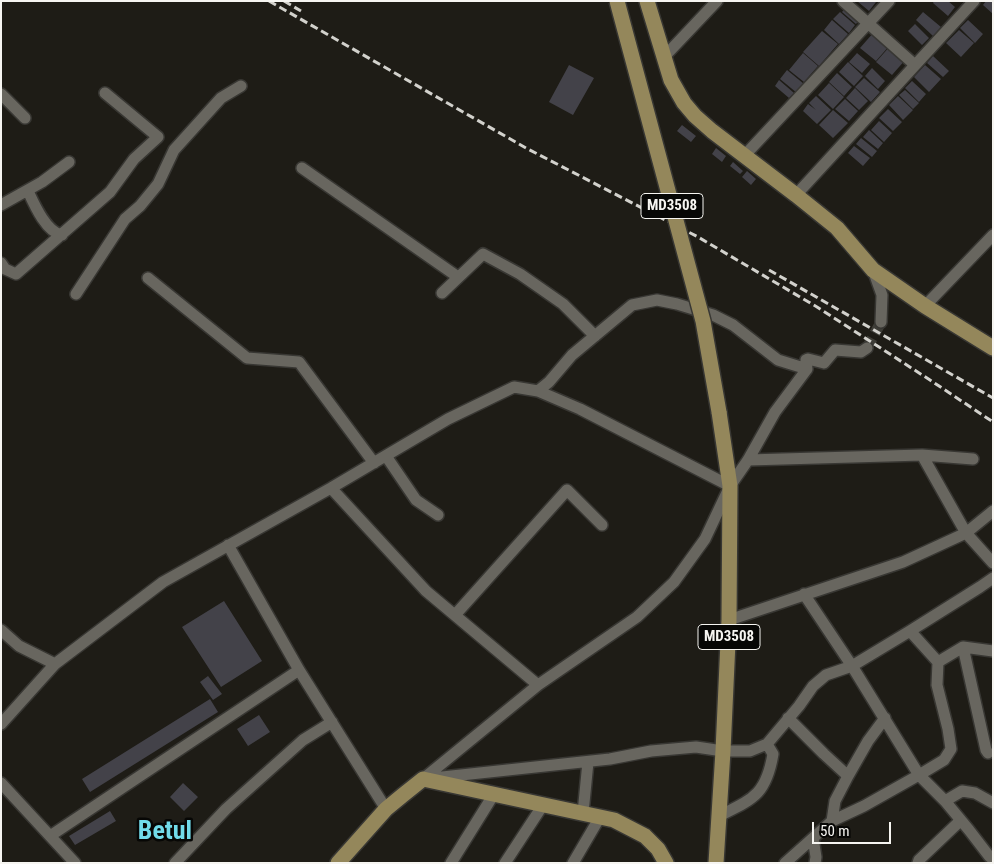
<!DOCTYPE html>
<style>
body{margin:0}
#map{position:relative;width:994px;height:864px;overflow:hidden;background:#1e1c16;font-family:"Roboto Condensed",sans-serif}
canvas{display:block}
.frame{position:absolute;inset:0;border:2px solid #f6f5f1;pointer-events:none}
.scale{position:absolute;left:812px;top:822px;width:79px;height:22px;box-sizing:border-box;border:2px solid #f6f5f1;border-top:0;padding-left:6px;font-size:15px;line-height:18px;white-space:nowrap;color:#f6f5f1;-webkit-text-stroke:4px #070705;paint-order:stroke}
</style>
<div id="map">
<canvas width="994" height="864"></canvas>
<div class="frame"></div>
<div class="scale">50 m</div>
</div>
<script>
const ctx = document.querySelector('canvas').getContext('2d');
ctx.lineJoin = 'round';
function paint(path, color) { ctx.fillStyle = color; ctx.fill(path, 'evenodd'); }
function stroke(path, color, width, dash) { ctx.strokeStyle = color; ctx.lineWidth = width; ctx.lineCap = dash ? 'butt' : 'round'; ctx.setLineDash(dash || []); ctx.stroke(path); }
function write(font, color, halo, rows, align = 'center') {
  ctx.font = font + ' "Roboto Condensed",sans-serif'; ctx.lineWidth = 5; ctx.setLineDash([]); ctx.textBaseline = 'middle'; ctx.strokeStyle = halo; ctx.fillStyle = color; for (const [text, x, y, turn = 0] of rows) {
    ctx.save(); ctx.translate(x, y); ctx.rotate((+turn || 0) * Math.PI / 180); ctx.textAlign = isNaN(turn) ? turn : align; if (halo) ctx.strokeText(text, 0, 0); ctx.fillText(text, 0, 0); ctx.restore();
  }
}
const building = new Path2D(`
 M857 1H875L876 2 869 11Z
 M934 1H948L955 7 948 16 933 3Z
 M986 1 993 2V14L983 5Z
 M847 6 861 18 856 24 842 12Z
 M840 12 855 25 849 33 833 19Z
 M923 12 941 27 933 36 916 20Z
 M832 20 848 34 839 44 824 30Z
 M968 20 983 34 975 43 960 28Z
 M915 24 929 38 922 45 908 31Z
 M959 30 974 43 961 57 946 43Z
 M822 31 838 44 819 66 803 52Z
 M874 32 890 45 876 61 860 48Z
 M891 45 906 59 892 75 876 62Z
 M803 53 818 66 804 82 789 70Z
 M857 53 870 64 862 73 849 62Z
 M933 56 949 71 943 77 927 63Z
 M848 62 863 76 854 86 839 72Z
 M569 65 594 78 573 115 549 102Z
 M925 65 941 79 929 92 914 77Z
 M872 68 885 81 878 89 865 76Z
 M787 70 804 84 797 93 780 79Z
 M837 73 852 87 844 96 829 82Z
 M864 78 880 92 871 102 855 87Z
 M779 80 794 93 789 98 775 86Z
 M912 81 926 94 919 102 905 88Z
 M829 83 844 97 833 109 818 95Z
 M855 88 868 101 859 110 846 98Z
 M905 90 919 103 913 109 899 95Z
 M816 96 831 110 817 124 803 111 808 104 816 110 809 103Z
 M898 96 913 110 903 120 889 105Z
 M845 99 858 111 849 121 835 109Z
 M888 109 902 122 893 131 879 118Z
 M833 110 848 123 833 138 819 125Z
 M879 121 892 133 884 142 871 130Z
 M682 125 696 136 691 142 677 131Z
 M869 130 883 143 878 149 863 137Z
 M861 138 877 151 872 157 856 144Z
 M854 146 870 158 863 166 848 153Z
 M716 148 726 156 722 162 712 154Z
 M733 162 743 171 740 174 730 166Z
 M747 171 756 179 751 185 742 177Z
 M224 601 262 661 221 687 182 627Z
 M208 676 222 694 213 700 200 682Z
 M210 699 218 712 90 792 82 779Z
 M259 715 270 732 248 746 237 729Z
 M183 783 198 797 184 811 170 797Z
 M110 811 116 821 75 845 69 836Z`);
const minorTunnel = new Path2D(`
 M867 348 881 322`);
const minor = new Path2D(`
 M843 1 915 65
 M664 57 717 1
 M1 94 25 118
 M745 155 889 1
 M302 168 458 277
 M28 191C34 204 46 232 62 235
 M796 195 974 1
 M1 205 42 182 69 162
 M1 263 5 269 16 274 110 192 134 159 158 137 105 93
 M873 270 882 295 881 322
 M148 278 247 358 299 362 374 463
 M442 293 483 254 520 274 563 304 595 336
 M76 294 125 219 140 206 158 184 174 150 221 98 241 86
 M925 306 993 235
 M538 391 549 382 572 355 632 305 657 300 677 304 713 315 733 325 778 360 807 369
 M922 455 973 459
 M386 456 416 500 438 515
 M748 460 922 455 966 533 993 563
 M331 488 426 591 538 685
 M228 545 299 670 386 809
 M804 594 852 666 919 775 945 801 969 830 989 856 993 859
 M455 615 567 490 602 525
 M729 620 903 562 966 533 993 511
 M1 630 19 646 55 664
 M910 631 938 662 963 647 993 651
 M963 647 986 750 988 753
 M788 718 824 754 848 776
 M1 724 55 664 163 582 331 488 448 419 514 387 538 391 580 409 730 486
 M433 778 610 759 651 751 696 747 723 751H750L767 744 799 706 813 686 826 675 852 666 910 631 980 587 993 578
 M423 779 538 685 637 617 674 582 705 539 730 486 748 460 775 412 807 369 806 360 808 359 824 363 835 350 861 352 867 348
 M1 783 50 836 299 670
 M945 801 962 791 975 793 993 803
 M583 813 588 762
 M719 816C753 799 766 795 773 754L767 744
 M832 821 835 801 848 776 868 741 885 718
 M50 836 75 863
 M813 838 816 857 815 863
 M175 863 226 809 303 740 332 722
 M451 863 494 794
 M505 863 543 805
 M573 863 600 817
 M785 863 832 821 864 806 919 775 944 760 951 749 948 729 937 685 938 662
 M918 863 919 860 960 821`);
const major = new Path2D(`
 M647 1 671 80 684 103 695 116 712 131 796 195 837 228 873 270 925 306 993 348
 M338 863 386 809 403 795 423 779 614 820 645 836 658 849 666 863
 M716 863 723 751 729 620 730 486 719 412`);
const rail = new Path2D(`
 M269 1 526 148 698 237 817 307 930 380 993 422
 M284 1 301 11
 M769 270 993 398`);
const majorBridge = new Path2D(`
 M617 1 703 321 719 412`);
const shields = [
 [672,206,62],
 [729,637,62]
];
const shieldNames = [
 ["MD3508",672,206],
 ["MD3508",729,637]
];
const townNames = [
 ["Betul",165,832]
];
paint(building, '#434249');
stroke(minorTunnel, '#3e3d37', 11, [11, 5.5]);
stroke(minor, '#383733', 14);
stroke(major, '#383733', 18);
stroke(minor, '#68665f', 11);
stroke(major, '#94875b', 15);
stroke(rail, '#d2d1cc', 3, [8, 4]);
stroke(majorBridge, '#383733', 18, []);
stroke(majorBridge, '#94875b', 15);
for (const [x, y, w] of shields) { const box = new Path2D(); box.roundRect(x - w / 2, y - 12.5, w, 25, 4); ctx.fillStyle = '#070705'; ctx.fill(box); stroke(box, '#f6f5f1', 1); }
write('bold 15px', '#f6f5f1', null, shieldNames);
write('bold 26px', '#71dbe9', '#070705', townNames);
</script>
